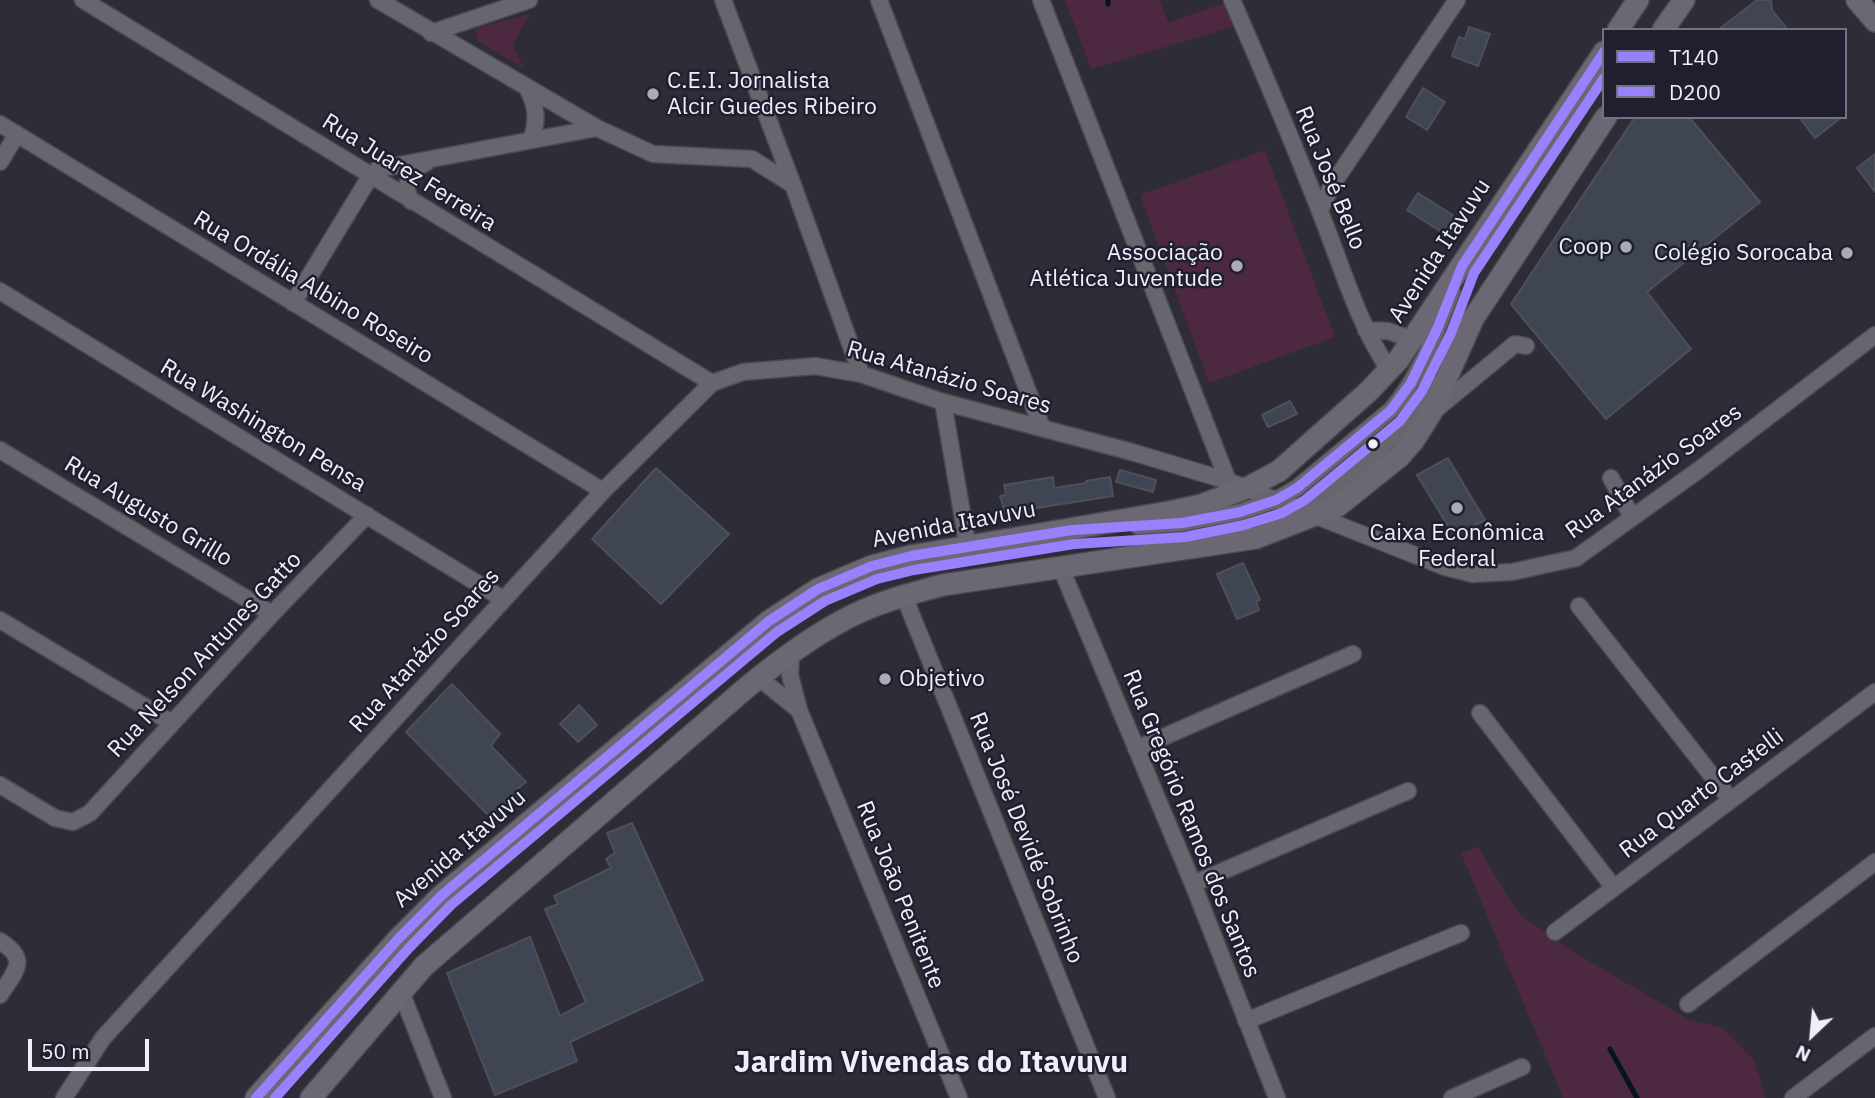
<!DOCTYPE html>
<meta charset="utf-8">
<style>
body{margin:0}
#map{position:relative;width:1875px;height:1098px;overflow:hidden;background:#2e2c36;font-family:"IBM Plex Sans",sans-serif}
canvas{display:block}
.legend{position:absolute;left:1602px;top:28px;width:245px;height:91px;box-sizing:border-box;background:#201f30;border:2px solid #737281;margin:0;padding:9px 12px;list-style:none;font-size:21px;color:#efeffb}
.legend li{display:flex;align-items:center;gap:14px;height:35px}
.legend b{width:35px;border:2px solid #737281}
.north{position:absolute;left:1777px;top:1000px;width:70px;height:70px;-webkit-text-stroke:5px #201f30;paint-order:stroke;rotate:206deg;font-size:19px;font-weight:700;line-height:28px;text-align:center;color:#efeffb}
.north::after{content:'';display:block;margin:auto;width:24px;height:32px;background:#efeffb;clip-path:polygon(50% 0,100% 100%,50% 72%,0 100%)}
.scale{position:absolute;left:28px;top:1039px;width:121px;height:32px;box-sizing:border-box;border:4px solid #efeffb;border-top:0;padding-left:9px;font-size:21px;line-height:24px;white-space:nowrap;color:#efeffb;-webkit-text-stroke:5px #201f30;paint-order:stroke}
</style>
<div id="map">
<canvas width="1875" height="1098"></canvas>
<ul class="legend">
<li><b style="height:9px;background:#9880ff"></b>T140</li>
<li><b style="height:9px;background:#9880ff"></b>D200</li>
</ul>
<div class="north">N</div>
<div class="scale">50 m</div>
</div>
<script>
const ctx = document.querySelector('canvas').getContext('2d');
ctx.lineJoin = 'round';
function paint(path, color) { ctx.fillStyle = color; ctx.fill(path, 'evenodd'); }
function stroke(path, color, width, dash) { ctx.strokeStyle = color; ctx.lineWidth = width; ctx.lineCap = dash ? 'butt' : 'round'; ctx.setLineDash(dash || []); ctx.stroke(path); }
function write(font, color, halo, rows, align = 'center') {
  ctx.font = font + ' "IBM Plex Sans",sans-serif'; ctx.lineWidth = 5; ctx.setLineDash([]); ctx.textBaseline = 'middle'; ctx.strokeStyle = halo; ctx.fillStyle = color; for (const [text, x, y, turn = 0] of rows) {
    ctx.save(); ctx.translate(x, y); ctx.rotate((+turn || 0) * Math.PI / 180); ctx.textAlign = isNaN(turn) ? turn : align; if (halo) ctx.strokeText(text, 0, 0); ctx.fillText(text, 0, 0); ctx.restore();
  }
}
const green = new Path2D(`
 M1065 0H1160L1168 23 1224 3 1233 27 1091 69Z
 M530 14 513 44 524 68 477 41 476 28Z
 M1265 150 1335 337 1209 383 1140 195Z
 M1478 847 1519 914 1575 953 1690 1020 1723 1028 1754 1060 1766 1098H1563L1461 853Z`);
const stream = new Path2D(`
 M1108 0V4
 M1610 1049 1637 1098`);
const building = new Path2D(`
 M1757 0H1771L1772 10 1788 30H1718Z
 M1469 27 1490 34 1478 66 1452 56 1459 37 1465 39Z
 M1423 88 1445 102 1427 130 1406 117Z
 M1635 117H1689L1760 202 1647 292 1691 349 1606 419 1511 304Z
 M1799 117H1842L1815 138Z
 M1875 154V192L1857 168Z
 M1418 193 1462 221 1451 238 1407 210Z
 M1290 401 1297 414 1268 427 1262 415Z
 M1448 458 1485 520 1454 536 1417 475Z
 M656 468 729 534 661 604 592 539Z
 M1120 470 1156 480 1153 492 1116 482Z
 M1053 477 1054 488 1086 483V481L1110 477 1113 496 1005 513 1000 496 1006 495 1004 485Z
 M1243 563 1260 600 1256 601 1259 610 1237 619 1217 574Z
 M452 684 500 734 491 746 526 782 516 790 520 797 494 821 406 732Z
 M579 705 597 725 578 742 560 724Z
 M632 823 703 980 570 1042 577 1061 495 1095 447 973 530 937 560 1016 586 1002 545 909 558 904 554 896 611 868 606 859 615 853 607 833Z`);
const minor = new Path2D(`
 M83 0 712 383
 M378 0 597 128 653 154 752 159 793 185
 M723 0 793 185 861 374
 M879 0 1042 428
 M1041 0 1228 481
 M1232 0C1263 71 1293 142 1321 214 1342 267 1358 324 1390 371
 M431 33 529 0
 M527 88C537 106 538 121 531 140
 M0 124 603 491
 M0 162 17 134
 M411 201 406 188 412 171 427 162
 M1320 210 1332 185 1457 0
 M0 291 503 599
 M293 303 371 175 378 169 597 128
 M1366 330 1388 331 1414 340
 M943 402 968 548
 M1434 411 1515 344 1526 346
 M0 450 272 614
 M1611 478 1632 517
 M1295 511 1320 500 1379 450 1406 423 1436 385
 M1138 526 1182 523 1240 512 1276 500 1297 488 1391 410C1420 377 1436 332 1452 291
 M1061 568 1193 884 1277 1098
 M904 596 1107 1098
 M1579 606 1731 800
 M0 620 172 723
 M791 654 790 675 799 710 959 1098
 M759 678 799 710
 M1480 713 1614 888
 M1136 749 1353 654
 M0 785 55 818 73 822 90 813 272 614 367 515
 M1193 884 1408 791
 M1555 932 1875 692
 M0 941C30 960 15 971 0 995
 M401 992 443 1098
 M1688 1004 1875 862
 M1246 1021 1461 933
 M64 1098 103 1038 603 491 712 383 743 372 815 366 861 374 943 402 1132 452 1228 481 1445 567 1473 574 1512 572 1576 558 1700 469 1875 335
 M1452 1098 1522 1067
 M1793 1098 1875 1036`);
const major = new Path2D(`
 M1857 0 1875 21
 M1618 30 1638 0
 M1663 30 1684 0
 M256 1098 399 938 442 895 769 621 818 589 872 566 911 556 1169 512 1201 505 1247 488 1279 471 1369 391 1399 359 1604 52
 M311 1098 424 966 746 688C775 664 807 640 840 622 871 604 909 594 943 585L1256 538 1338 506 1399 457 1414 440 1431 413 1473 319 1606 117`);
const bus1 = new Path2D(`
 M256 1098 399 938 442 895 769 621 818 589 872 566 911 556 1072 530 1182 523 1240 512 1276 500 1297 488 1391 410 1411 383 1438 327 1462 266 1604 52`);
const bus2 = new Path2D(`
 M275 1098 409 948 451 905 777 632 825 601 877 579 914 570 1074 544 1185 537 1244 525 1282 513 1305 500 1400 421 1422 391 1451 333 1474 273 1604 78`);
const markers = [
 [653,94,7,"#ababb6"],
 [1626,247,7,"#ababb6"],
 [1847,253,7,"#ababb6"],
 [1237,266,7,"#ababb6"],
 [1373,444,6,"#efeffb"],
 [1457,508,7,"#ababb6"],
 [885,679,7,"#ababb6"]
];
const poiNames = [
 ["C.E.I. Jornalista",667,81,"left"],
 ["Alcir Guedes Ribeiro",667,107,"left"],
 ["Coop",1612,247],
 ["Associação",1223,253],
 ["Atlética Juventude",1223,279],
 ["Colégio Sorocaba",1833,253],
 ["Caixa Econômica",1457,533,"center"],
 ["Federal",1457,559,"center"],
 ["Objetivo",899,679,"left"]
];
const streetNames = [
 ["Rua Juarez Ferreira",409,173,32],
 ["Rua José Bello",1330,178,68],
 ["Avenida Itavuvu",1440,251,-57],
 ["Rua Ordália Albino Roseiro",313,288,31],
 ["Rua Atanázio Soares",949,378,16],
 ["Rua Washington Pensa",263,426,31],
 ["Rua Atanázio Soares",1654,472,-36],
 ["Rua Augusto Grillo",148,512,31],
 ["Avenida Itavuvu",954,525,-11],
 ["Rua Atanázio Soares",425,651,-48],
 ["Rua Nelson Antunes Gatto",205,655,-47],
 ["Rua Quarto Castelli",1702,794,-37],
 ["Rua Gregório Ramos dos Santos",1191,824,68],
 ["Rua José Devidé Sobrinho",1026,838,68],
 ["Avenida Itavuvu",460,849,-41],
 ["Rua João Penitente",900,895,68]
];
const districtNames = [
 ["Jardim Vivendas do Itavuvu",931,1063]
];
paint(green, '#4c2940');
stroke(stream, '#041521', 5);
paint(building, '#404554');
stroke(building, '#4e5059', 2);
stroke(minor, '#4a4952', 19);
stroke(major, '#4a4952', 24);
stroke(minor, '#67666e', 16);
stroke(major, '#6c6873', 21);
stroke(bus1, '#9880ff', 10);
stroke(bus2, '#9880ff', 10);
for (const [x, y, r, color] of markers) { const dot = new Path2D(); dot.arc(x, y, r, 0, 2 * Math.PI); ctx.fillStyle = color; ctx.fill(dot); stroke(dot, '#201f30', 2.5); }
write('23px', '#efeffb', '#201f30', poiNames, 'right');
write('23px', '#efeffb', '#201f30', streetNames);
write('bold 30px', '#efeffb', '#201f30', districtNames);
</script>
